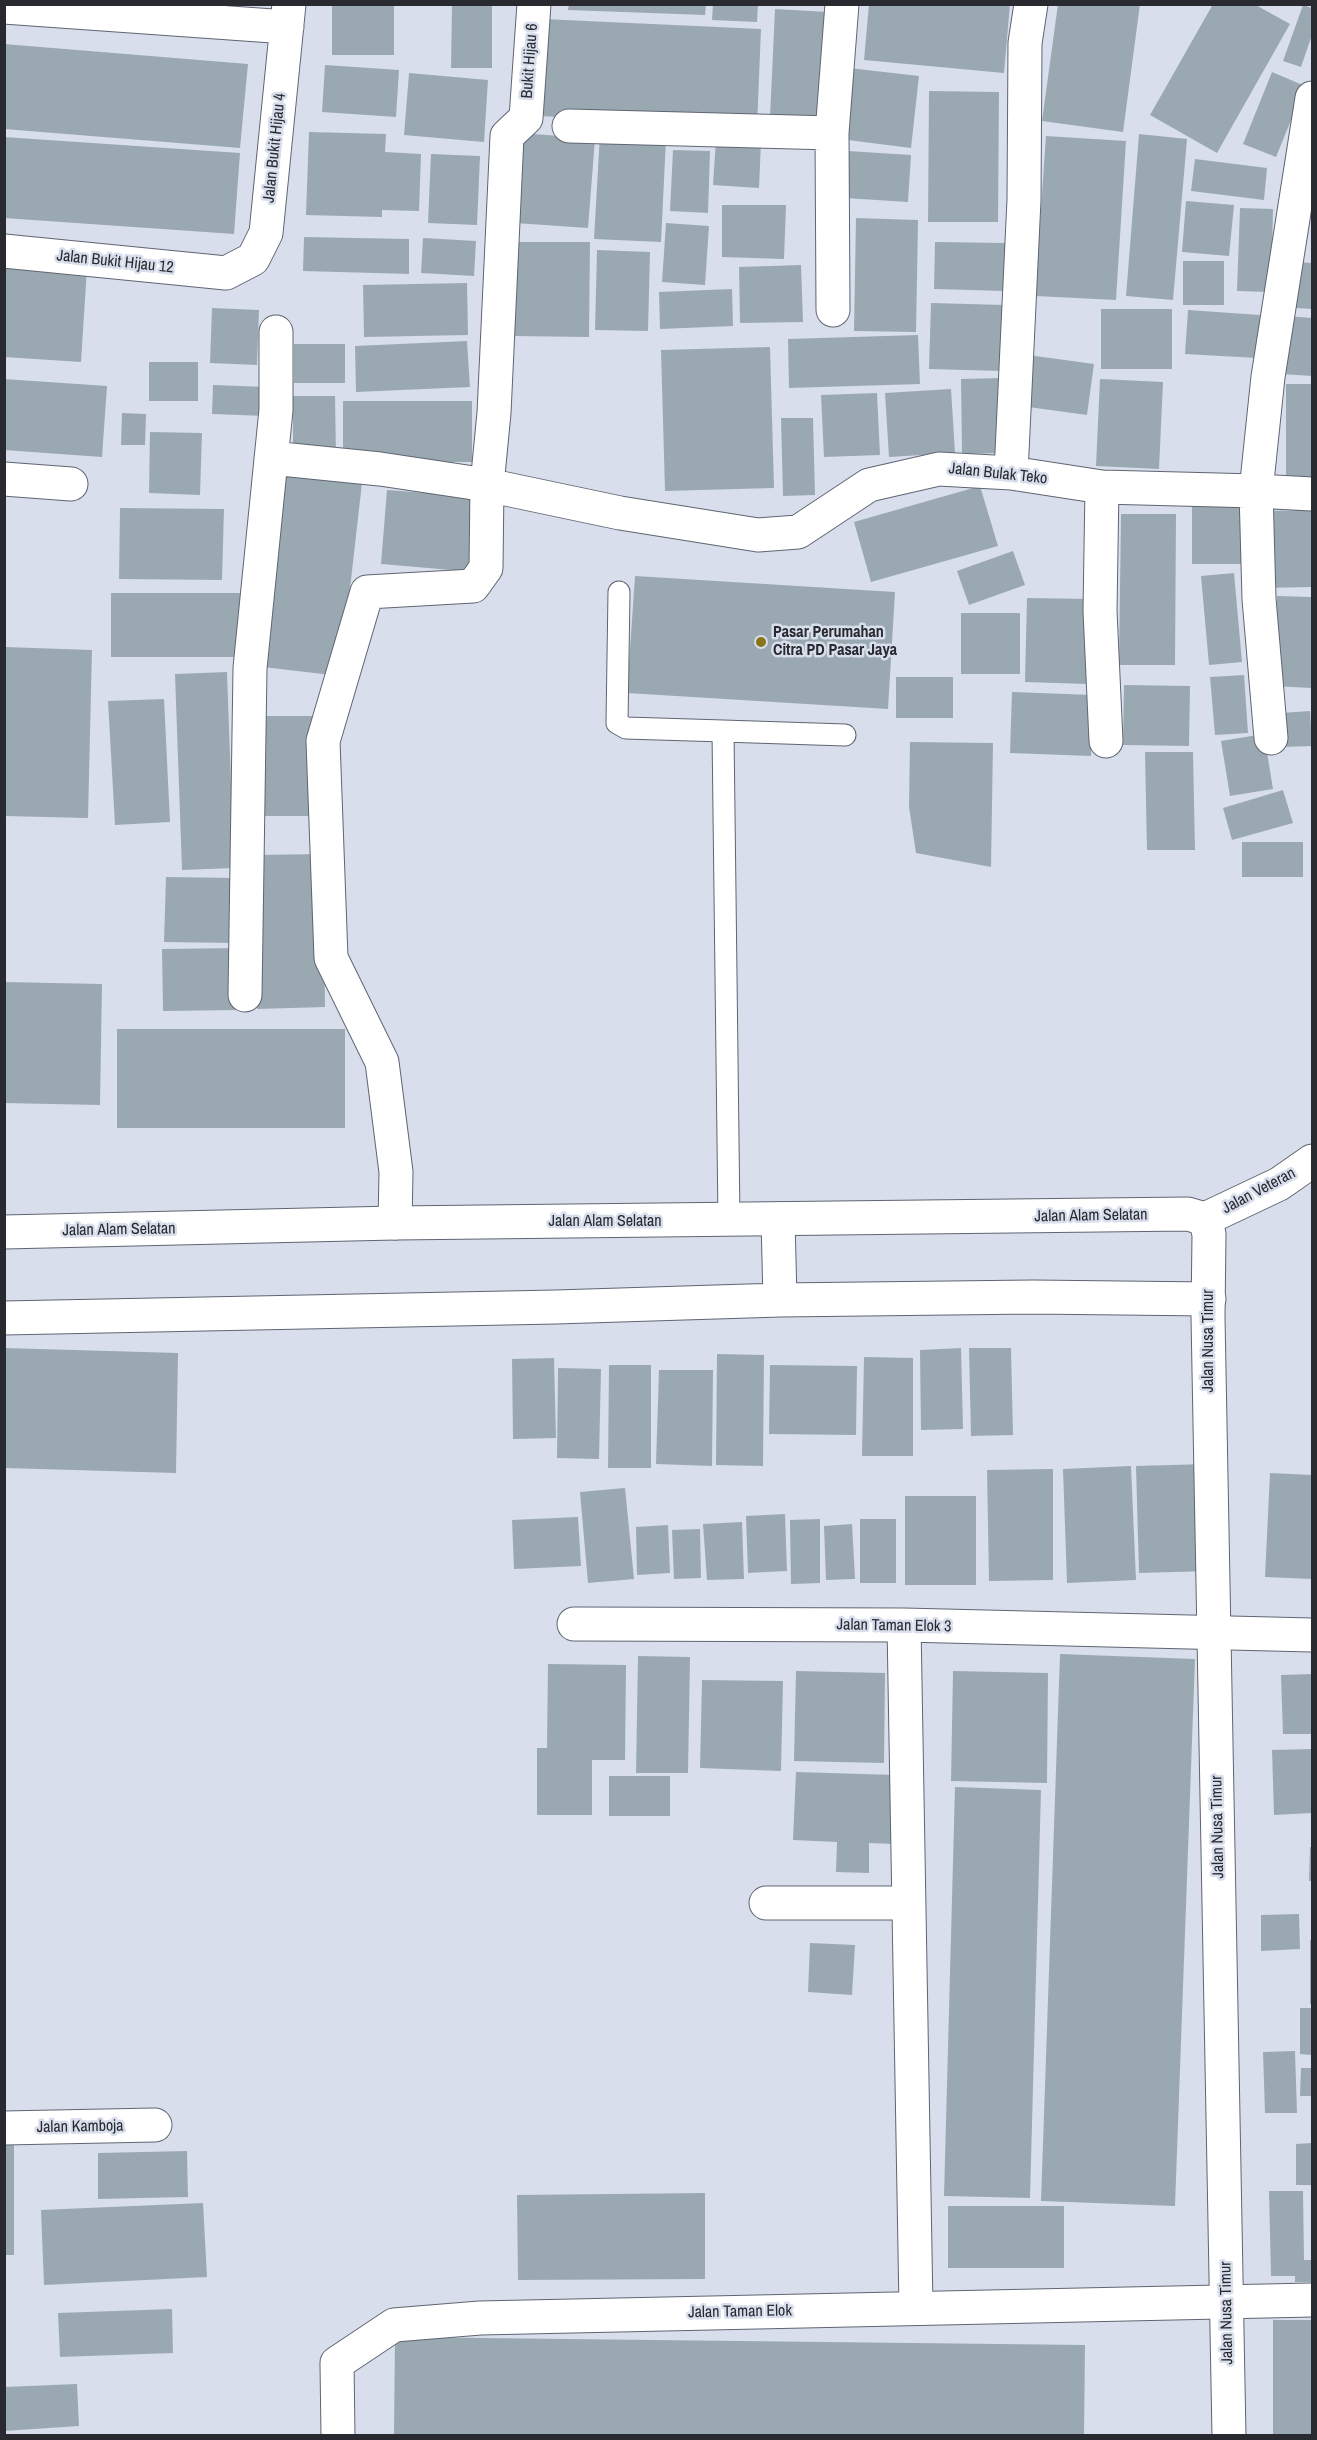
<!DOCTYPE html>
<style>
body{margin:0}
#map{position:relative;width:1317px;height:2440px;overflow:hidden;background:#d8deec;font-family:"Archivo Narrow",sans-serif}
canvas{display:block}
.frame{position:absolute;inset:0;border:6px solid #282a30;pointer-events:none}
</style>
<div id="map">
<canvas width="1317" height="2440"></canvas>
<div class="frame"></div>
</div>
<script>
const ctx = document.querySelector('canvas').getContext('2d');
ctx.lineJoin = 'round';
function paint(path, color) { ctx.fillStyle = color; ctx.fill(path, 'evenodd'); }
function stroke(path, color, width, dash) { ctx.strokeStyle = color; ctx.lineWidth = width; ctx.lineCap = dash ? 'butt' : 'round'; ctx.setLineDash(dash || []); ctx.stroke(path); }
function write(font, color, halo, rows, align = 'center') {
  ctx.font = font + ' "Archivo Narrow",sans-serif'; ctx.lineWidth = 5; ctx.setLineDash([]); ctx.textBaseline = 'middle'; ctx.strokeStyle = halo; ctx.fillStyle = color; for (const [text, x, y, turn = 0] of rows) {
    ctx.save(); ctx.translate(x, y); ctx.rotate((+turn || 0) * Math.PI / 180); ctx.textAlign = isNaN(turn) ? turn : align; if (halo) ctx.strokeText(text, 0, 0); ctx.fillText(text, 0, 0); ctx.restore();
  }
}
const building = new Path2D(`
 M332 4H394V55H332Z
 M452 4H492V68H451Z
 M569 4H706L705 15 568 10Z
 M713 4H758L757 22 712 20Z
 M869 4H1010L1004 73 864 60Z
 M1058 4H1140L1123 132 1042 121Z
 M1213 4H1254L1290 24 1217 153 1150 115Z
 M1303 5 1312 8V35L1301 67 1283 61Z
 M775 9 828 12 823 120 770 117Z
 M543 19 761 29 757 127 539 116Z
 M4 44 248 64 240 148 4 129Z
 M325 65 399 70 396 117 322 112Z
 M849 68 919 76 911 148 840 139Z
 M1272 72 1305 86 1276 157 1243 144Z
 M409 73 488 80 484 142 404 135Z
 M929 91 999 92 998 222H928Z
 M309 132 386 134 385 152 421 154 419 211 382 210V217L306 215Z
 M522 133 595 139 588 228 515 223Z
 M600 134 666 139 661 242 594 239Z
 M1139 134 1187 139 1173 300 1126 296Z
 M1046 136 1126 141 1116 300 1035 296Z
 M4 137 240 153 234 234 4 218Z
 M716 139 761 142 759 188 713 185Z
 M673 150 710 151 708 213 670 211Z
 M848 151 911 155 908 202 845 198Z
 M431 154 480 156 477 225 428 223Z
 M1195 159 1267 168 1264 200 1191 191Z
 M1186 201 1234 205 1229 256 1182 252Z
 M722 205H786L784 259 722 257Z
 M1240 208 1273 209 1271 292 1237 291Z
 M856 218 918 220 916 332 854 331Z
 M666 223 709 226 705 285 662 282Z
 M304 237 409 239V274L303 271Z
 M423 238 476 241 474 276 421 273Z
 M514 242H590L589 337 513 336Z
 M935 242 1006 243 1004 291 934 289Z
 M597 250 650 252 648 331 595 330Z
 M1183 261H1224V305H1183Z
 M1297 262 1312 263V309L1296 308Z
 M4 263 87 268 81 362 4 357Z
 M801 265 803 322 740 323 739 267Z
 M467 283 468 335 364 337 363 285Z
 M732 289 733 326 660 329 659 292Z
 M931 303 1005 305 1003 371 929 369Z
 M212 308 259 310 257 365 210 363Z
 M1101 309H1172V369H1101Z
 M1188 310 1260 315 1257 358 1185 354Z
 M1286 316 1312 318V376L1281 374Z
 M918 335 920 384 789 388 788 339Z
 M467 341 470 387 356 392 355 346Z
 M294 344H345V383H294Z
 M770 347 774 488 665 491 661 350Z
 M1028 355 1094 364 1087 415 1021 406Z
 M149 362H198V401H149Z
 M1003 378 1004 453 962 454 961 379Z
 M4 379 107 386 102 457 4 450Z
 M1100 379 1163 382 1159 469 1096 466Z
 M1286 384H1312V477H1286Z
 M213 385 267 387 266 416 212 414Z
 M951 389 955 453 889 457 885 393Z
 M877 393 880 455 824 457 821 395Z
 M293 396H335L336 454H293Z
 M343 401H472V462H343Z
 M122 413 146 414 145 445H121Z
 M781 418H813L815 495 783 496Z
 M150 432 202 433 200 495 149 493Z
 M286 474 362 483 340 676 263 667Z
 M980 486 998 546 871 582 854 522Z
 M387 490 480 497 475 572 381 564Z
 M1192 498H1243V564H1192Z
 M120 508 224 509 222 580 119 579Z
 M1312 510V587L1263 588 1261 511Z
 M1121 514H1176L1175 665H1119Z
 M1013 551 1025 585 969 605 957 571Z
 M1234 573 1242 662 1209 665 1201 576Z
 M635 576 895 592 888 709 627 693Z
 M111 593H240V657H111Z
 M1277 596 1312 597V688L1272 686Z
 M1027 598 1090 599 1087 684 1025 682Z
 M961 613H1020V674H961Z
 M5 647 92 650 88 818 5 816Z
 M227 672 234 868 182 870 175 674Z
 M1244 675 1248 733 1215 735 1210 677Z
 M896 677H953V718H896Z
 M1124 685 1190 686 1189 746 1123 745Z
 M1012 692 1093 695 1091 756 1010 753Z
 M164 699 170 822 115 825 108 701Z
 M1310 711 1312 746 1283 747 1281 713Z
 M256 716H317L316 816H256Z
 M1264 734 1273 789 1230 796 1221 741Z
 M910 742 993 743 991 867 916 853 909 807Z
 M1145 752H1193L1195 850H1147Z
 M1283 790 1293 823 1232 840 1223 808Z
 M1242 842H1303V877H1242Z
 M323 854 325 1007 257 1009 254 855Z
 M166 877 236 878 235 943 164 942Z
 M240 948V1010L163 1011 162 949Z
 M4 982 102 984 100 1105 4 1103Z
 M117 1029H345V1128H117Z
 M4 1348 178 1353 176 1473 4 1468Z
 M961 1348 963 1429 921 1430 920 1350Z
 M969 1348H1011L1013 1435 971 1436Z
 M717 1354 764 1355 763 1466 716 1465Z
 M864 1357 913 1358V1456H862Z
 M554 1358 556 1438 513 1439 512 1359Z
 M609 1365H651V1468H608Z
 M770 1365 857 1366 856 1435 769 1434Z
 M558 1368 601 1369 599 1459 557 1458Z
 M659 1370H713L712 1466 656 1464Z
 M1207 1464 1211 1571 1139 1573 1136 1466Z
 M1131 1466 1136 1580 1067 1583 1063 1469Z
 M1053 1469V1580L989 1581 987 1470Z
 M1270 1473 1312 1475V1579L1265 1577Z
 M625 1488 634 1579 588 1583 580 1492Z
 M905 1496H976V1585H905Z
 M785 1514 787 1571 748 1573 746 1516Z
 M578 1517 581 1566 514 1569 512 1520Z
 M820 1519V1583L791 1584 790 1520Z
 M860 1519H896V1583H860Z
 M742 1522 744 1579 707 1580 703 1524Z
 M852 1524 855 1579 826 1580 824 1526Z
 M668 1525 670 1573 637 1575 636 1527Z
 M700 1529 701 1578 674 1579 672 1530Z
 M1060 1654 1195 1659 1175 2206 1041 2201Z
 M638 1656 690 1657 688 1773H636Z
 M548 1664 626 1665 625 1760H592V1815H537V1748H547Z
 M796 1671 885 1673 884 1763 794 1761Z
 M953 1671 1048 1673 1047 1783 951 1781Z
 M1312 1674V1734H1283L1281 1675Z
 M702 1680 783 1681 781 1771 700 1768Z
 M1312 1749V1813L1274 1815 1272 1750Z
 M796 1772 896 1775 894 1844 869 1843V1873L836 1872 837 1842 793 1840Z
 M609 1776H670V1816H609Z
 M955 1787 1041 1790 1030 2198 944 2196Z
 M1310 1847H1312V1881H1309Z
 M1299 1914 1300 1949 1261 1951V1915Z
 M1310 1940H1312V2004H1310Z
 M810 1943 855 1945 852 1995 808 1992Z
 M1300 2008H1312V2055L1300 2054Z
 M1295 2051 1297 2113H1265L1263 2052Z
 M1301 2068H1312V2096H1300Z
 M4 2142H14V2255H4Z
 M1312 2143V2185H1296V2144Z
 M187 2151 188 2197 98 2199V2153Z
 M1269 2191H1303L1304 2260H1312V2282H1295V2276H1271Z
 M705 2193V2279L518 2280 517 2195Z
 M203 2203 207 2277 44 2285 41 2210Z
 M948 2206H1064V2268H948Z
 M172 2309 173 2353 60 2357 58 2313Z
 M1273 2320H1312V2436H1273Z
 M395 2337 1085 2345 1084 2436H394Z
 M77 2384 79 2426 4 2431V2387Z`);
const service = new Path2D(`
 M619 592 617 723 626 728 723 731 729 1221
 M723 731 845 735`);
const minor = new Path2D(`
 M4 7 287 27
 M569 126 832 133 842 4
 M832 133 833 310
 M4 251 226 273 253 259 266 233 289 4
 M271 458 380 469 487 485 620 513 758 535 798 532 869 485 939 469 1011 473 1102 487 1256 491 1312 494
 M1011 473 1024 200 1025 43 1031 4
 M4 479 71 484
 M1102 487 1100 611 1106 741
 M1271 738 1259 599 1256 491 1268 377 1312 98
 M245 995 250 668 276 410V332
 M778 1219 780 1300
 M1205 1219 1279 1184 1312 1161
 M395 1223 396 1172 382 1062 331 958 323 741 367 592 473 586 486 568 487 485 494 413 507 136 526 118 534 4
 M4 1318 556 1307 780 1300 1033 1297 1209 1299
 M574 1624 904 1625 1312 1635
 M904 1625 916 2308
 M766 1903H908
 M4 2128 155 2125
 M338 2436 337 2363 394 2325 480 2318 1312 2300`);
const tertiary = new Path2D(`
 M4 1232 395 1223 1188 1214 1205 1219 1209 1234 1208 1317 1229 2436`);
const markers = [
 [761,642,6,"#877518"]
];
const streetNames = [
 ["Bukit Hijau 6",530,61,-86],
 ["Jalan Bukit Hijau 4",275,148,-84],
 ["Jalan Bukit Hijau 12",115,262,6],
 ["Jalan Bulak Teko",998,474,6],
 ["Jalan Veteran",1259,1191,-28],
 ["Jalan Alam Selatan",1091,1216,-1],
 ["Jalan Alam Selatan",605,1222],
 ["Jalan Alam Selatan",119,1230,-1],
 ["Jalan Nusa Timur",1209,1341,-90],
 ["Jalan Taman Elok 3",894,1626,1],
 ["Jalan Nusa Timur",1218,1827,-91],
 ["Jalan Kamboja",80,2127,-1],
 ["Jalan Taman Elok",740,2312,-1],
 ["Jalan Nusa Timur",1227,2313,-91]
];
const poiNames = [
 ["Pasar Perumahan",773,633],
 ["Citra PD Pasar Jaya",773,651]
];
paint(building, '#9aa9b1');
stroke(service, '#5f6571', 23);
stroke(minor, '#5f6571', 35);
stroke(tertiary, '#5f6571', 35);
stroke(service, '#fff', 21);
stroke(minor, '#fff', 33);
stroke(tertiary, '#fff', 33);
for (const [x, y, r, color] of markers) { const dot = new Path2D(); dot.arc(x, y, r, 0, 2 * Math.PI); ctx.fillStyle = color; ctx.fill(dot); stroke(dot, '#d8deec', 2); }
write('16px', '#282a30', '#d8deec', streetNames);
write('bold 16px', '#282a30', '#d8deec', poiNames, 'left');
</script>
